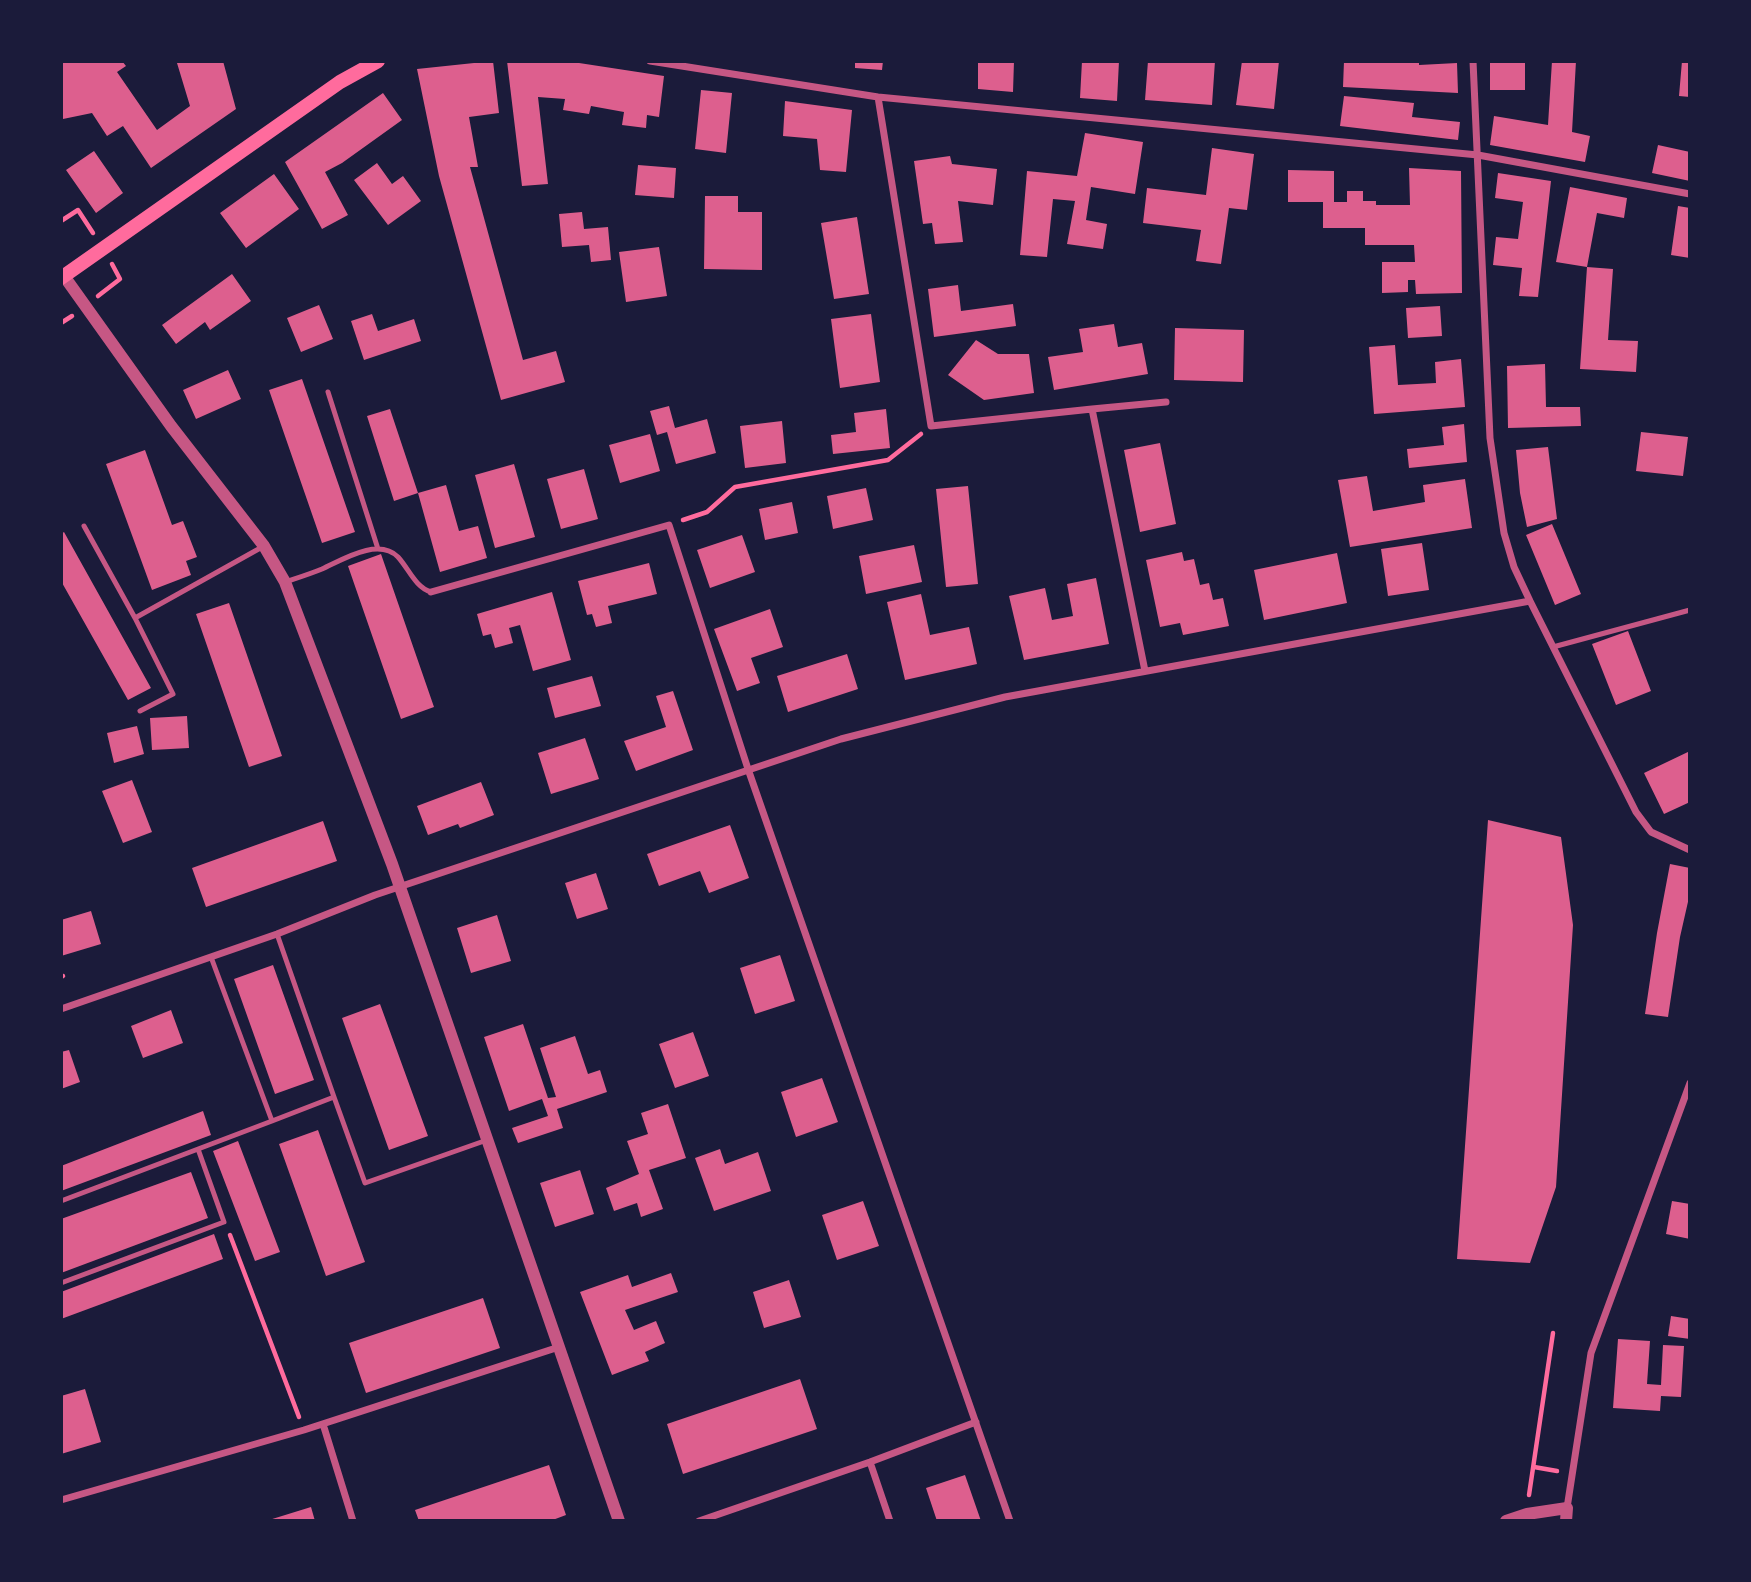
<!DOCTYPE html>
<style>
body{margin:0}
#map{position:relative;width:1751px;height:1582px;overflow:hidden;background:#1b1b3a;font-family:Manrope,sans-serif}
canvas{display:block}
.frame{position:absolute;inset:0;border:63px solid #1b1b3a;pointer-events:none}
</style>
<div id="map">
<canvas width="1751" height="1582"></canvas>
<div class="frame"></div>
</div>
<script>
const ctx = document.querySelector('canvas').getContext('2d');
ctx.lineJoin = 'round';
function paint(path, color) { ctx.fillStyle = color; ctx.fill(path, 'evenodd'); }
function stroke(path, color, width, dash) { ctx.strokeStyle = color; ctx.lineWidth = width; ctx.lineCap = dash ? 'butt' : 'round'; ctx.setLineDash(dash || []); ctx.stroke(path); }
const building = new Path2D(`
 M61 61H122L126 66 117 72 157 130 190 106 177 63 223 61 236 109 151 168 123 126 107 136 92 113 63 119Z
 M493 61 499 113 469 117 478 167H470L523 360 556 351 565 382 501 400 439 176 417 69Z
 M507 61H566L664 76 659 117 647 115 646 128 622 125 624 112 591 106 589 114 563 110 565 99 538 97 548 184 522 186Z
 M855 61H883L882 70 855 68Z
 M978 61H1014L1013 92 978 89Z
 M1082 61H1119L1117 101 1080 98Z
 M1148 61H1215L1212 105 1145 100Z
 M1242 61H1279L1274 109 1236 105Z
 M1344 61 1419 62V65L1457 63 1458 93 1343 87Z
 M1490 61H1525V90H1490Z
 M1552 61H1576L1572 132 1590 136 1585 162 1490 145 1494 116 1548 125Z
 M1682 61H1690V97L1679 96Z
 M701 90 732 93 726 153 695 149Z
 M383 93 402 120 342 163 325 172 348 215 322 229 285 162Z
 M1344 96 1414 103 1412 117 1460 122 1458 140 1340 126Z
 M785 101 852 110 846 172 820 170 817 139 783 136Z
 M1085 133 1143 142 1135 194 1091 187 1086 220 1107 224 1103 249 1067 244 1075 201 1053 199 1047 257 1020 255 1027 171 1077 176Z
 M1658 145 1690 152V181L1652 173Z
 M1212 148 1254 154 1247 210 1229 208 1221 264 1196 261 1201 230 1143 223 1147 188 1206 195Z
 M94 151 123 193 96 213 66 170Z
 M950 156 952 164 997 169 993 205 958 201 963 242 935 244 932 223 923 224 914 161Z
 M377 163 392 184 403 176 421 201 388 225 354 180Z
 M638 165 676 168 674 198 635 195Z
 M1409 168 1461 171 1462 293 1416 294 1415 280H1408V292L1382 293V262H1415L1414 245H1365V228H1323V202H1288V170L1334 171V202H1347V191H1363V201H1376V205H1410Z
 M1498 173 1551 181 1538 297 1519 296 1522 268 1493 265 1496 237 1518 239 1523 202 1495 198Z
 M274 174 299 209 246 248 220 213Z
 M1570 187 1627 198 1624 218 1597 213 1587 267 1556 262Z
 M705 196H738V212H762V270L704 269Z
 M1678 206 1690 208V258L1671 255Z
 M582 212 584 229 608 227 611 260 591 262 589 245 562 247 559 214Z
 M857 217 869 294 834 299 821 223Z
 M659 247 667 296 626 302 619 252Z
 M1587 267 1613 269 1608 340 1638 341 1636 372 1580 369Z
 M232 274 251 301 210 330 205 322 176 344 162 325Z
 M958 285 961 311 1013 304 1016 326 934 337 928 289Z
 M319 305 333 339 301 352 287 318Z
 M1440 306 1442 336 1408 338 1406 308Z
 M372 314 378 331 414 319 421 341 364 360 351 321Z
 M871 314 880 382 840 388 831 319Z
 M1114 324 1118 347 1142 343 1148 374 1054 390 1048 357 1083 352 1079 329Z
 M1175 328 1244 330 1243 382 1174 380Z
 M976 340 998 354H1029L1034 393 984 400 948 375Z
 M1395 345 1398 385 1436 383 1435 362 1461 359 1465 407 1374 414 1369 347Z
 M1545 364 1546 407H1580L1581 426 1508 428 1507 366Z
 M228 370 241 399 196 419 183 390Z
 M302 379 355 532 322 543 269 390Z
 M669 406 675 428 707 419 716 453 676 464 667 432 657 435 650 411Z
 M390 409 418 493 394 501 367 416Z
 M886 409 890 448 833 454 831 435 856 432 854 413Z
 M782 421 786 463 745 468 740 426Z
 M1464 424 1467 462 1409 468 1407 449 1444 445 1442 427Z
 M1641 432 1688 437 1683 476 1636 471Z
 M650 434 660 471 620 483 609 445Z
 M1160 443 1176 524 1140 532 1124 450Z
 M1548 447 1557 519 1527 527 1520 493 1516 450Z
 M145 450 172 525 183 521 197 557 186 561 191 575 152 590 106 464Z
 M514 464 535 537 495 548 475 475Z
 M584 469 598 519 561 529 547 479Z
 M1367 476 1373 511 1425 502 1423 485 1465 479 1472 528 1350 547 1338 480Z
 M446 485 459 531 478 526 487 558 440 572 418 493Z
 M968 486 978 584 946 587 936 489Z
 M866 488 873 520 833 529 827 496Z
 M792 502 798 533 765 540 759 509Z
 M1552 524 1581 594 1555 605 1526 535Z
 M64 532 151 688 128 700 61 581V534Z
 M742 535 755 572 710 588 697 550Z
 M1422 543 1429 590 1388 596 1381 549Z
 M914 545 922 582 866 594 859 556Z
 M1182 552 1184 561 1194 559 1200 585 1209 583 1213 600 1223 598 1229 626 1183 635 1180 623 1160 627 1146 560Z
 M1337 553 1347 603 1264 620 1254 570Z
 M381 554 434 707 401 719 348 566Z
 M649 563 657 594 608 606 612 623 596 627 592 614 587 615 578 581Z
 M1096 578 1109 644 1024 660 1009 596 1045 588 1052 620 1073 616 1067 584Z
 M552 592 571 660 533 671 520 625 509 628 513 643 495 648 491 634 483 636 477 614Z
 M921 594 930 635 969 627 977 664 905 680 887 602Z
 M229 603 282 756 249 767 196 614Z
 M770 609 783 647 751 658 760 683 737 691 714 629Z
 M1628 631 1651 691 1616 705 1592 644Z
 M847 654 858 689 788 712 777 676Z
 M592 676 601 706 555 718 547 688Z
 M673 691 693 750 636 771 624 741 666 727 656 696Z
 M187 716 189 748 152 750 150 718Z
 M137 726 144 754 114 763 107 733Z
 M585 738 599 779 551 794 538 753Z
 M1690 751V802L1664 814 1644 773Z
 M132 780 152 832 123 843 102 791Z
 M481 782 494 815 460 828 458 824 428 835 417 806Z
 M1488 820 1561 837 1573 925 1556 1187 1530 1263 1457 1259Z
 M323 821 337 861 206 907 192 868Z
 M730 825 749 878 709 893 700 871 659 886 647 854Z
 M1670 864 1690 868V893L1680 937 1668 1017 1645 1014 1657 933Z
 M596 873 608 909 577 919 565 883Z
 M91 911 101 944 61 956V920Z
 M497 915 511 961 471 973 457 928Z
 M780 955 795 1001 755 1014 740 968Z
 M273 965 314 1080 275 1094 234 979Z
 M380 1004 428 1136 389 1150 342 1018Z
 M171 1010 183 1043 143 1058 131 1026Z
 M523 1024 548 1098 556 1097 540 1048 575 1036 588 1074 600 1070 607 1092 557 1109 563 1128 518 1143 512 1128 548 1116 542 1099 509 1111 484 1037Z
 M693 1032 709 1076 675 1088 659 1044Z
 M69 1050 80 1082 61 1089V1052Z
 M822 1078 838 1122 796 1137 781 1092Z
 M668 1104 686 1158 649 1170 663 1209 641 1217 637 1203 614 1211 606 1188 639 1174 627 1141 648 1134 641 1113Z
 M203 1111 211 1135 61 1191V1166Z
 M318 1130 365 1262 326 1276 279 1144Z
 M238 1141 280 1252 255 1261 213 1151Z
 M720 1149 725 1164 758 1152 771 1191 714 1211 695 1158Z
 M580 1170 594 1214 555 1227 540 1183Z
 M191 1172 208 1218 61 1273V1219Z
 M863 1201 879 1246 837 1260 822 1215Z
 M1672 1201 1690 1204V1239L1666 1234Z
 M214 1234 223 1259 61 1319V1292Z
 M671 1273 678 1292 625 1310 634 1330 656 1321 665 1343 645 1352 649 1361 612 1375 580 1292 628 1275 632 1287Z
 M789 1280 801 1317 764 1328 753 1292Z
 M483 1298 500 1348 366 1393 349 1343Z
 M1671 1316 1690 1319V1339L1668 1336Z
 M1618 1339 1650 1341 1647 1384 1661 1385 1663 1345 1684 1346 1681 1397 1661 1396 1660 1411 1613 1408Z
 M800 1379 817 1429 683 1474 667 1424Z
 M85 1389 101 1442 61 1454V1396Z
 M549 1465 566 1515 550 1521H419L415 1510Z
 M965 1475 981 1521H937L926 1488Z
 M311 1507 315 1521H269V1520Z`);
const path = new Path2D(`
 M61 221 78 210 93 233
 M98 296 120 279 112 264
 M61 323 72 316
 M683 520 707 512 735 487 888 460 921 434
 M61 977 63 976
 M230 1235 299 1417
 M1534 1467 1557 1471
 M1529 1495 1553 1333`);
const service = new Path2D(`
 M328 392 378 549
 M84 526 135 618 264 546
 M285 582C297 578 310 574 322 569 342 560 378 537 398 557 409 569 415 587 431 592
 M135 618 173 694 140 711
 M1553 647 1690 610
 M277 934 334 1097
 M272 1121 334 1097 365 1183 487 1140
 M61 1201 272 1121 211 957
 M61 1283 224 1222 198 1149`);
const minor = new Path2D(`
 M650 61 878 97 1478 155 1690 194
 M1473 61 1490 438 1504 533 1514 567 1530 601 1636 812 1651 832 1690 850
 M878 97 931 426 1092 409 1145 671
 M1092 409 1166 402
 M431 592 669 525 748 769 1010 1521
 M61 1009 277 934 375 895 841 739 1005 697 1530 601
 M323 1424 353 1521
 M870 1462 890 1521
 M61 1500 304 1430 559 1347
 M1567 1508 1591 1353 1690 1083
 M699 1521 870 1462 976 1422`);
const tertiary = new Path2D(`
 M64 276 171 426 264 546 285 582 392 864 619 1521
 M1506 1521 1527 1514 1567 1508 1566 1521`);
const secondary = new Path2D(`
 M61 278 340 82 378 61`);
paint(building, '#dd5f8e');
stroke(path, '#ff6b9d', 4.5);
stroke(service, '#c65784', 5);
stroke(minor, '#c65784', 7);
stroke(tertiary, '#c65784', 12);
stroke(secondary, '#ff6b9d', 14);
</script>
